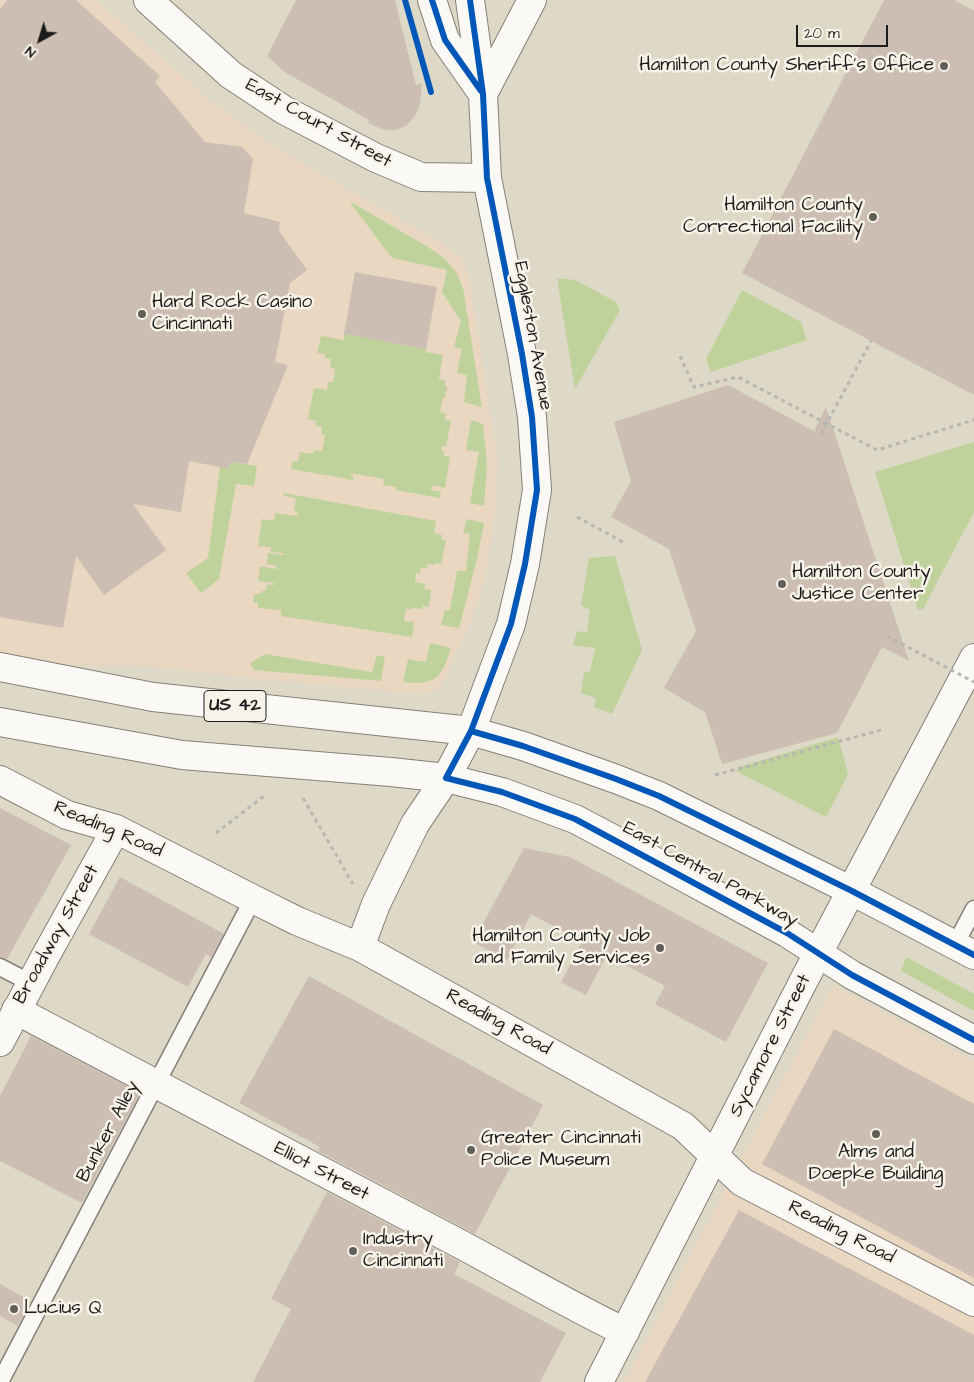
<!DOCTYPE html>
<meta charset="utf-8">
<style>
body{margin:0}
#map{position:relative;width:974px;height:1382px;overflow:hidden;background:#ded9c6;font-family:"Architects Daughter",sans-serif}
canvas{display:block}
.north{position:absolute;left:15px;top:15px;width:50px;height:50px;-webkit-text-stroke:4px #f7f3e8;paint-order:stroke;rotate:219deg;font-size:14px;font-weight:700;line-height:20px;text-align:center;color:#1c1c1c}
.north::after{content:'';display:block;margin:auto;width:18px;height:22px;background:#1c1c1c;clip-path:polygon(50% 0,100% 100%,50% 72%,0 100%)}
.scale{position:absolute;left:796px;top:25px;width:92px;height:22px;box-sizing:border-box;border:2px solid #1c1c1c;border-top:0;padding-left:6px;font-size:15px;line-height:18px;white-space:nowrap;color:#1c1c1c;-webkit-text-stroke:4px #f7f3e8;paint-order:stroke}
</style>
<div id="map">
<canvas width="974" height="1382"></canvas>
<div class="north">N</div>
<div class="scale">20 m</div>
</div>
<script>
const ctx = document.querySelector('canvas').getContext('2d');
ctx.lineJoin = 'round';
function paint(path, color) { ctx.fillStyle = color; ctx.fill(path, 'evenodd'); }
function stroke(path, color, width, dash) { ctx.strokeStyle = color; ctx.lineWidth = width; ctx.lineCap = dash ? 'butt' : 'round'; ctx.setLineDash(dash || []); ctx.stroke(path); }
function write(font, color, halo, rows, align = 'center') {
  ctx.font = font + ' "Architects Daughter",sans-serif'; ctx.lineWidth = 5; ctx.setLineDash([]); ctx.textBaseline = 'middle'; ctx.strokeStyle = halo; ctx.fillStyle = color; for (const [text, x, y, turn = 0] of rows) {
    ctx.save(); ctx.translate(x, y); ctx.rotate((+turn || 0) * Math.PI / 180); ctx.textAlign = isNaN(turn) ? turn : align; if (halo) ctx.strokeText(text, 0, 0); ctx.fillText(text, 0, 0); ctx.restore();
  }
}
const built = new Path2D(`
 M0 0H96L212 102 278 149 442 243 462 259 469 274 498 463 495 511 488 561 478 604 444 681 436 690 419 694 259 679 157 667 0 663Z
 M833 985 974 1062V1382H624Z`);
const green = new Path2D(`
 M349 201 428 247 445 259 456 272 463 288 482 407 464 402 467 375 457 373 462 349 454 347 461 321 442 292 447 270 392 258Z
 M557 278 575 280 616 302 620 310 575 389Z
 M742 290 801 322 807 340 711 372 706 359Z
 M344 334 426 349V352L443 355 439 379 445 381V386L447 387 445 398H443L440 412 446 414 445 420 451 421 446 447 442 446 441 450 444 451V456L450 457 445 488 433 485 431 490 441 492 440 498 396 490V487L383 485 384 479 351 473 350 475H353V480L291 469 292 461 298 462 300 452 313 454 314 450 322 451 325 435 321 434 322 427 315 426 316 421 308 419 314 388 327 390 328 382H333L335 369 330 368 331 359 325 358V354L317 353 321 336 344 340Z
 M471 420 483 424 487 465 484 506 470 503 479 452 466 450Z
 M974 442V512L923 609 918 610 875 472Z
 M230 462 257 466 254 486 236 484 219 579 201 593 186 573 208 558 220 467 229 468Z
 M284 493 436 521 434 533 442 535 441 539 446 540 441 564 435 563V565L428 564 427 568H421L420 574 416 573 415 582 425 584 424 589 431 590 429 607 423 606 422 609 411 608V610L406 609 404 621 414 622 412 637 281 616V610L258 608V603L253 602 254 594H260L262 591 266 590 267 584 274 585V583L258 581 260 566 277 569V566L267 564 268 553 283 555V553L271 552V547L258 546 262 519 274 521 275 513 298 516 297 512 294 510 296 498 283 496Z
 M467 519 484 523 477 559 459 628 441 625 445 610H450L457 571H466L470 534 463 533Z
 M615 556 642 650 612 714 594 707 596 698 581 693 584 672H590L595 648 573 645 577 631 587 633 590 610 581 605 589 558Z
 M430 643 451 648C442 678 435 686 403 682L408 659 426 662Z
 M265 654 372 672 377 655 385 657 381 681 254 670 250 663Z
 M838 737 848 774 826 817 736 771 740 767Z
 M906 957 974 994V1011L901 971Z`);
const building = new Path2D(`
 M7 0H76L160 76 155 82 205 142 242 147 253 159 244 213 280 222 279 231 307 270 290 283 275 362 288 365 247 464 230 462 229 469 189 461 181 512 133 504 166 550 104 595 76 556 63 628 0 617V9Z
 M296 0H395L416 85 422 83 420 104 415 116 406 126 396 130H384L368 123 369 120 286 73 267 56Z
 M884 0H954L974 11V395L742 273Z
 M355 272 437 287 426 349 344 334Z
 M728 385 814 431 826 407 909 661 882 647 837 733 722 764 705 712 664 688 696 631 669 549 611 517 631 481 614 422Z
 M0 808 71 845 7 959 0 957Z
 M524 848 570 857 768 963 726 1042 655 1004 665 986 607 955 586 995 561 982 582 942 531 914 507 960 473 942Z
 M120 877 224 934 211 957 206 954 188 987 89 934Z
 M309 976 543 1105 475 1234 318 1151 320 1147 239 1103Z
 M834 1029 974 1104V1278L762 1164Z
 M31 1036 140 1093 82 1203 0 1161V1096Z
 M327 1192 460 1262 454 1274 566 1333 540 1382H253L291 1309 271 1299Z
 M739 1210 974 1335V1382H645Z
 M0 1284 31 1301 18 1326 0 1316Z`);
const path = new Path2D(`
 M680 356 694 387 738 377 877 450 974 420
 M577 517 623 542
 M715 775 885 729
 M303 798 353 884
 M216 833 264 796`);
const lane = new Path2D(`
 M955 945 974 909
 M0 967 31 983
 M0 1382 253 899`);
const street = new Path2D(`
 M148 0 231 75 284 110 376 158 421 177 487 178
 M0 780 67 815 116 829 253 899 297 921 360 947 683 1126 742 1182 974 1302
 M360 947 376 904 415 824 446 778
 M16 1010C164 1089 313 1166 462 1245 516 1274 569 1305 625 1332
 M0 1042 45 957 116 829`);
const secondary = new Path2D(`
 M432 0 445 40 480 90
 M483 94 532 0
 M446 778 471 731 511 624 525 564 537 490 532 417 522 354 487 178 483 94 470 0
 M599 1382 804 980 974 658`);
const primary = new Path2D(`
 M0 667 153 697 471 731 523 746 616 779 659 796 852 891 974 955
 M0 722 182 755 391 772 446 778 502 792 575 819 630 848 787 933 852 975 974 1040`);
const pathBridge = new Path2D(`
 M821 434 871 341
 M887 636 974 682`);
const cycleway = new Path2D(`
 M405 0 431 92
 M432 0 445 40 481 91
 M470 0 483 94 487 178 522 354 532 417 537 490 525 564 511 624 471 731 446 778 502 792 575 819 787 933 852 975 974 1040
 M471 731 523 746 616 779 659 796 852 891 974 955`);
const markers = [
 [944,66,5,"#605e58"],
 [873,217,5,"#605e58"],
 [142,314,5,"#605e58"],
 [782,584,5,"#605e58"],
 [660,948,5,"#605e58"],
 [876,1134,5,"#605e58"],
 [471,1150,5,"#605e58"],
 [353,1251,5,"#605e58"],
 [14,1309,5,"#605e58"]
];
const shields = [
 [235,706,62]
];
const shieldNames = [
 ["US 42",235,706]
];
const poiNames = [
 ["Hamilton County Sheriff’s Office",934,66,"right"],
 ["Hamilton County",863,206,"right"],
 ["Correctional Facility",863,228,"right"],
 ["Hard Rock Casino",152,303],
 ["Cincinnati",152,325],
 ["Hamilton County",792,573],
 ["Justice Center",792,595],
 ["Hamilton County Job",650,937,"right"],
 ["and Family Services",650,959,"right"],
 ["Greater Cincinnati",481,1139],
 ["Police Museum",481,1161],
 ["Alms and",876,1153,"center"],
 ["Doepke Building",876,1175,"center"],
 ["Industry",363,1240],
 ["Cincinnati",363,1262],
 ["Lucius Q",24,1309]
];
const streetNames = [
 ["East Court Street",318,124,29],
 ["Eggleston Avenue",532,336,80],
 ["Reading Road",108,830,23],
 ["East Central Parkway",710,875,29],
 ["Broadway Street",57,935,-61],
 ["Reading Road",498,1023,29],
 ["Sycamore Street",771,1046,-63],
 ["Bunker Alley",109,1132,-62],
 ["Elliot Street",321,1172,28],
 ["Reading Road",841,1233,27]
];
paint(built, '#e9d7c1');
paint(green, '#c0d29b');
paint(building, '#ccbeb2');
stroke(lane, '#838077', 19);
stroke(street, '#838077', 30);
stroke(secondary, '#838077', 30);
stroke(primary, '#838077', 30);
stroke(path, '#b7b6b2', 3, [4, 4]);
stroke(lane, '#faf9f6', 16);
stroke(street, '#faf9f6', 28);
stroke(secondary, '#faf9f6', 28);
stroke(primary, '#faf9f6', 28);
stroke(pathBridge, '#b7b6b2', 3, [4, 4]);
stroke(cycleway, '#0057b8', 6);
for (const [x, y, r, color] of markers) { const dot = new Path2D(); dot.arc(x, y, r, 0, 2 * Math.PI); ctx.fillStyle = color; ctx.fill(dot); stroke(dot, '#f7f3e8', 2); }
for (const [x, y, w] of shields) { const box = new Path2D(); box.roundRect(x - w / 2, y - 15.5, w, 31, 4); ctx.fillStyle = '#f7f3e8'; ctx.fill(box); stroke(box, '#1c1c1c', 1); }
write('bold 18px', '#1c1c1c', null, shieldNames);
write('19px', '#1c1c1c', '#f7f3e8', poiNames, 'left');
write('19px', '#1c1c1c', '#f7f3e8', streetNames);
</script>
